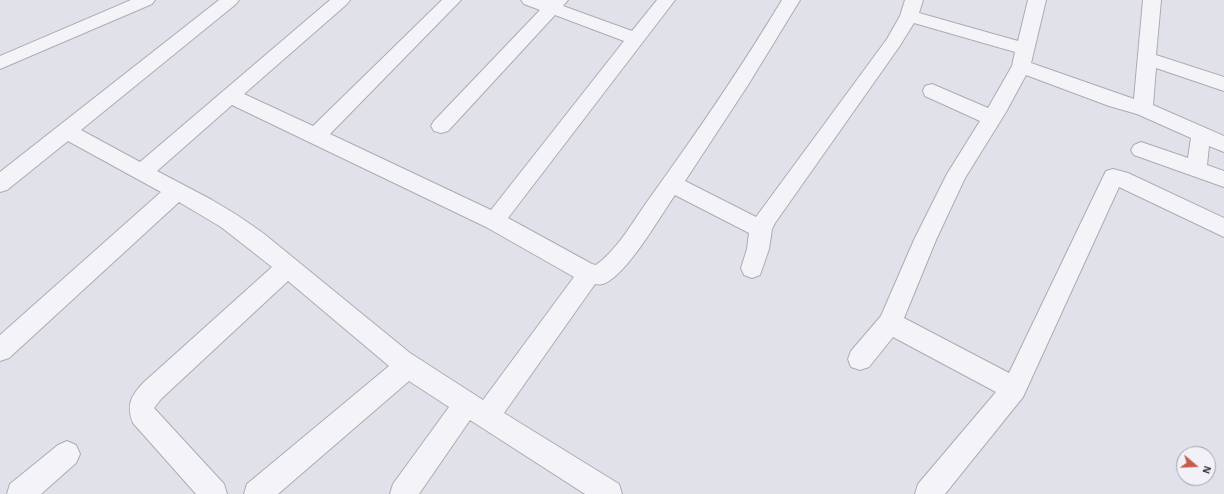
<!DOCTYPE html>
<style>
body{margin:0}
#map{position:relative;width:1224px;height:494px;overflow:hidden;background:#e1e2e9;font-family:"Alegreya Sans",sans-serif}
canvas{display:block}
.north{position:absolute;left:1176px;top:446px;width:40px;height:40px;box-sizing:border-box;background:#f1f1f7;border:1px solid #a1a2ae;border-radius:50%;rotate:109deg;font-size:11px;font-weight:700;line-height:16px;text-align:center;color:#2a2c40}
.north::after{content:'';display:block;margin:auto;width:14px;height:18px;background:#c85c4c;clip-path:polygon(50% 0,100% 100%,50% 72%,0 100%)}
</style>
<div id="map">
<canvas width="1224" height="494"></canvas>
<div class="north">N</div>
</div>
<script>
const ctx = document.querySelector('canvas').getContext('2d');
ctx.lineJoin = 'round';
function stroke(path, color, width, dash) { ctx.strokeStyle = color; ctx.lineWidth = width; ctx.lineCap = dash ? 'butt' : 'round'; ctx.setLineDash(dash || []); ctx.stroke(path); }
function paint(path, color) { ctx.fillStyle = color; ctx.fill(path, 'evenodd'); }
const minor = new Path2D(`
 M219 0H239L236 4 81 130 140 162 330 0H350L347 4 244 94 313 126 442 0H461L330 134 491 210 624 41 555 15 448 131 441 133 434 131 431 126 434 121 540 10 524 4 521 0H568L563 6 632 31 657 0H675L508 218 592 264 596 265C619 248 633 221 649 199 696 134 741 68 782 0H800L748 85 685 181 756 217 887 39 900 16 905 0H923L919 13 1018 41 1028 0H1046L1031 63 1134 99 1143 0H1161L1156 55 1224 77V91L1156 68 1153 105 1224 136V152L1209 146 1207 165 1224 171V187L1134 155 1131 150 1134 145 1141 142 1188 158 1191 138 1137 114 1109 106 1026 75 1006 112 965 178 936 240 904 318 1009 373 1103 177 1106 171 1113 169 1128 173 1224 218V237L1119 187 1023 397 945 494H915L918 484 996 392 893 337 869 367 860 370 851 367 848 359 851 351 881 316 914 240 947 174 980 121 925 96 923 91 925 86 932 84 988 108 1012 66 1015 52 914 23 899 47 775 223 772 229 769 249 760 275 752 278 744 275 741 268 747 249 749 233 675 195C659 218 632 266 609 281 605 284 600 285 595 284L504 413 619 484 622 494H585L470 420 419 494H390L393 484 449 407 409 381 278 494H244L247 484 389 366 288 281 161 399 154 408 224 484 227 494H196L133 423C126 405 131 396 143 383L272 267 221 227 179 202 9 358 0 361V335L161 192 68 141 7 190 0 192V172ZM232 105 486 227 574 277 483 400 410 353 263 233 237 215 212 200 157 171Z
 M67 441 76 445 80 454 76 463 41 494H7L10 484 58 445Z`);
const tertiary = new Path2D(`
 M131 0H155L152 4 0 69V56Z`);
stroke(minor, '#aaabb6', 2);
stroke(tertiary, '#aaabb6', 2);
paint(minor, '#f4f4f8');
paint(tertiary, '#f4f4f8');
</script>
